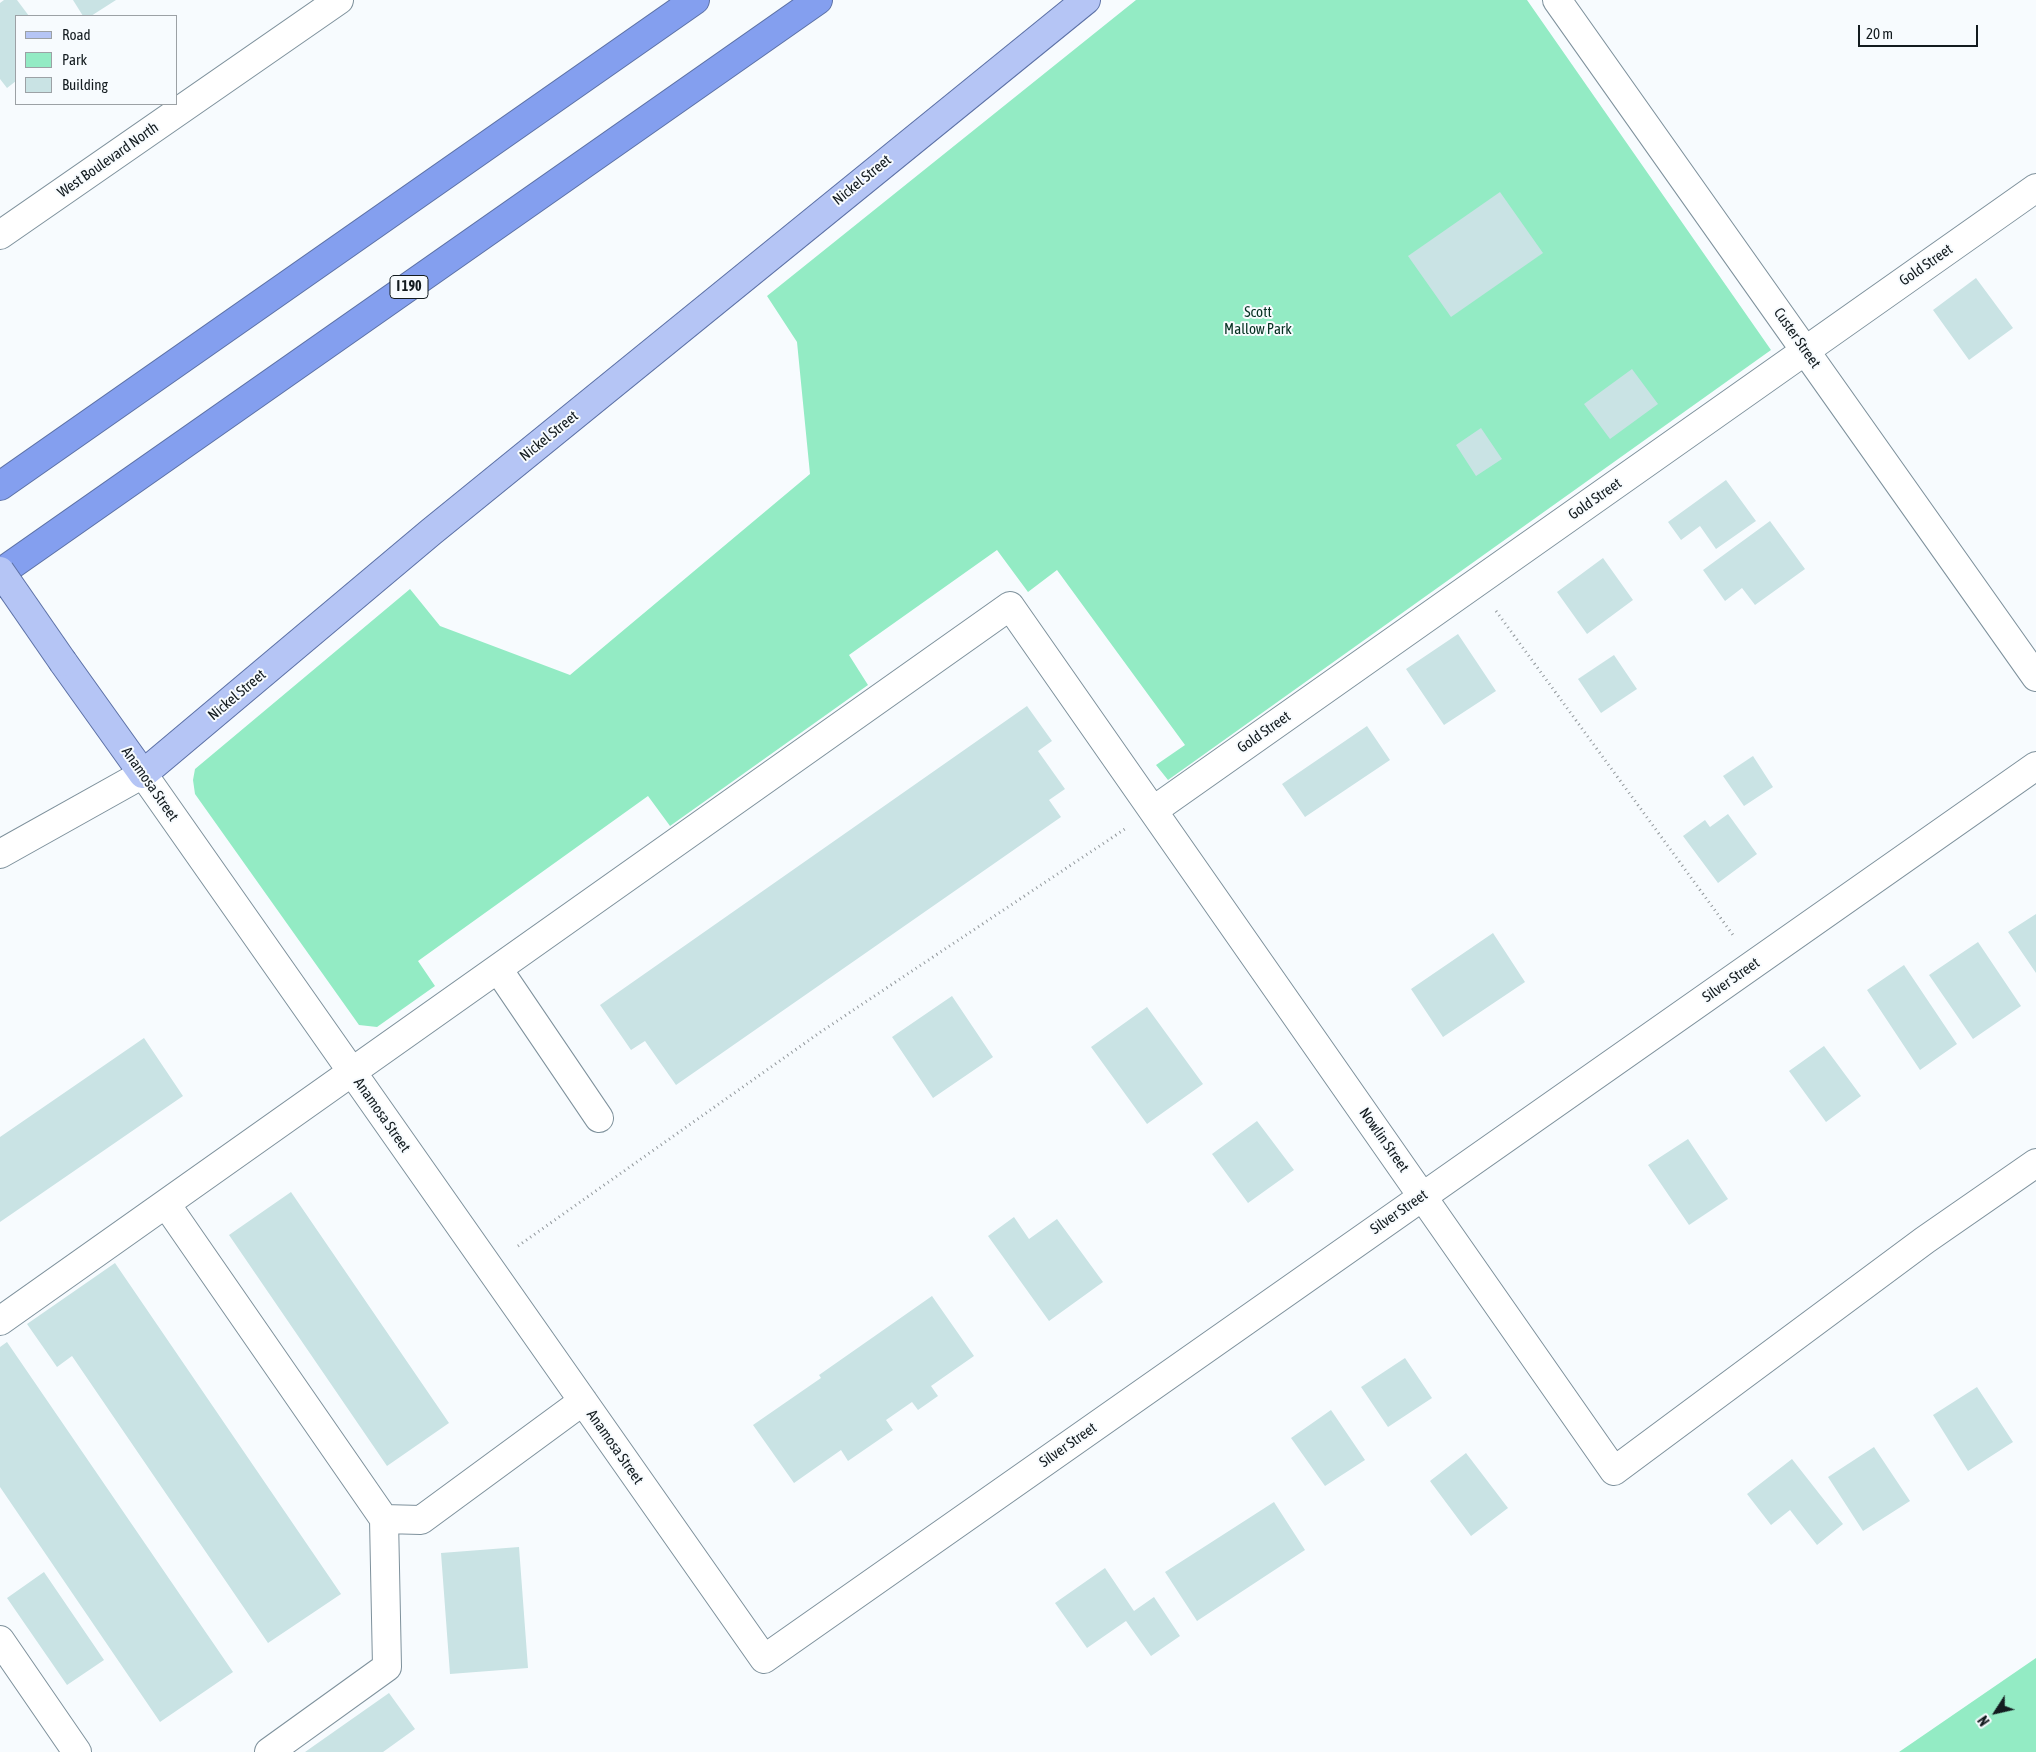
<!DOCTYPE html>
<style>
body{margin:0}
#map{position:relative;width:2036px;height:1752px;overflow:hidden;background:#f7fbfe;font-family:"Asap Condensed",sans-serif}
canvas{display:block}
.legend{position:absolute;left:15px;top:15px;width:162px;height:90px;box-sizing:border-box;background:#f7fbfe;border:1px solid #9ca1a5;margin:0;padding:6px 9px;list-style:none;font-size:15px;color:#131b1f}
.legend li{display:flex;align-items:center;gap:10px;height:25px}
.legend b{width:25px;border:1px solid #9ca1a5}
.north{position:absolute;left:1971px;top:1687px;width:50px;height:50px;-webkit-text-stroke:4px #f7fbfe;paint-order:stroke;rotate:235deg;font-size:14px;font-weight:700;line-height:20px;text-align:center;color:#131b1f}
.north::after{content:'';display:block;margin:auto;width:18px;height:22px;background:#131b1f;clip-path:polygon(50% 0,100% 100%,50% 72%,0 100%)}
.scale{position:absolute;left:1858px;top:25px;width:120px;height:22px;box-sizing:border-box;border:2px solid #131b1f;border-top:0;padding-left:6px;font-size:15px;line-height:18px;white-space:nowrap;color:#131b1f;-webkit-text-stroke:4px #f7fbfe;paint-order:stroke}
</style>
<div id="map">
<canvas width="2036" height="1752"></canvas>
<ul class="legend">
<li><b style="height:6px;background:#b5c5f5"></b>Road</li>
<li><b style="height:14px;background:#93ebc4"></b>Park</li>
<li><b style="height:14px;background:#c9e3e4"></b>Building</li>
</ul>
<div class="north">N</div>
<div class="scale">20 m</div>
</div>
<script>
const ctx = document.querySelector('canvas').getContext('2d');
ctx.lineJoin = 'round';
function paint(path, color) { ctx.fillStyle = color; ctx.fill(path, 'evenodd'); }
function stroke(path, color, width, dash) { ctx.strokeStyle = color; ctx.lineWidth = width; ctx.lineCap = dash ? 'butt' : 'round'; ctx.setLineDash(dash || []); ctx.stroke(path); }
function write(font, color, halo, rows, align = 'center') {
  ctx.font = font + ' "Asap Condensed",sans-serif'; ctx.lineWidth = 4; ctx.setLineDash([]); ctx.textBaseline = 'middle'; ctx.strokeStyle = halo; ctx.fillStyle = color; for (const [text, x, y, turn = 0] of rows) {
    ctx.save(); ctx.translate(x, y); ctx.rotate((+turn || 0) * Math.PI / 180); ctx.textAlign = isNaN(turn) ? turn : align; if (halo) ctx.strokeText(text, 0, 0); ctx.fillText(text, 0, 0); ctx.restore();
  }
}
const green = new Path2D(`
 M1136 0H1527L1771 350 1168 780 1156 765 1185 745 1057 570 1028 592 997 550 849 655 868 685 670 826 648 796 418 961 435 986 377 1027 359 1025 195 794 193 780 195 769 410 589 440 626 570 675 810 474 797 342 767 296Z
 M2036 1658V1752H1899Z`);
const building = new Path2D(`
 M4 0H17L29 16H16V81L7 88 0 79V3Z
 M73 0H116L91 16H83Z
 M1500 192 1543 253 1451 317 1408 256Z
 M1976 278 2013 328 1969 360 1933 310Z
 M1632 369 1658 404 1610 439 1584 404Z
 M1481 428 1502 459 1476 476 1456 445Z
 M1726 480 1756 521 1716 549 1700 526 1681 540 1668 522Z
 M1770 521 1805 569 1755 605 1742 588 1725 601 1703 570Z
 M1603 558 1633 600 1587 634 1557 592Z
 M1458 634 1496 691 1444 725 1406 669Z
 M1614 655 1637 689 1601 713 1578 679Z
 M1027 706 1052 741 1038 751 1065 789 1049 800 1061 817 676 1085 645 1041 631 1050 600 1005Z
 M1367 726 1390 760 1305 817 1282 784Z
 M1753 756 1773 787 1744 806 1723 776Z
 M1728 814 1757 854 1718 883 1683 836 1705 820 1710 827Z
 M2036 914V973L2008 932Z
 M1493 933 1525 982 1443 1037 1411 989Z
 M1978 942 2021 1006 1973 1039 1929 975Z
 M1904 965 1957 1044 1920 1070 1867 990Z
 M952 996 993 1057 933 1098 892 1037Z
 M1147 1007 1203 1084 1147 1124 1091 1047Z
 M144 1038 183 1096 0 1222V1137Z
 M1824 1046 1861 1096 1826 1122 1789 1071Z
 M1257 1121 1294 1170 1248 1203 1212 1154Z
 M1688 1139 1728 1199 1689 1225 1648 1165Z
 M291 1192 449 1423 387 1466 229 1235Z
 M1014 1217 1029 1239 1057 1219 1103 1282 1049 1321 988 1236Z
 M115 1263 341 1594 268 1643 72 1356 57 1367 27 1324Z
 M932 1296 974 1356 931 1386 938 1396 918 1410 912 1402 886 1420 893 1430 848 1461 841 1450 794 1483 753 1425 821 1378 819 1375Z
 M7 1342 233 1672 160 1722 0 1487V1347Z
 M1405 1358 1432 1398 1388 1427 1361 1387Z
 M1977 1387 2013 1442 1968 1471 1933 1415Z
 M1331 1410 1365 1460 1325 1486 1291 1438Z
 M1874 1447 1910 1501 1863 1531 1828 1477Z
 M1466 1453 1508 1508 1471 1536 1430 1481Z
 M1792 1459 1843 1524 1817 1545 1790 1510 1771 1525 1747 1494Z
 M1274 1502 1305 1550 1197 1621 1165 1572Z
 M519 1547 528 1668 450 1674 441 1553Z
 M1105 1568 1134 1611 1154 1597 1180 1636 1151 1656 1126 1621 1087 1648 1055 1603Z
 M44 1572 104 1660 67 1685 7 1598Z
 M389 1693 415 1729 383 1752H305Z`);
const path = new Path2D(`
 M1496 611 1733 935
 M518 1246 822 1031 1125 829`);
const minor = new Path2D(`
 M1557 0 2036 677
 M0 235 339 0
 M1154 810 2036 188
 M0 854 143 774 764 1659 2036 766
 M498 969 599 1118
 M166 1204 384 1519 421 1520 583 1401
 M0 1321 1010 606 1614 1471 1925 1240 2036 1163
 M0 1640 77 1752
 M269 1752 387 1667 384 1519`);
const major = new Path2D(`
 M63 662 143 774 431 532 1086 0`);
const highway = new Path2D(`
 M0 486 695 0
 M0 573 818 0`);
const majorBridge = new Path2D(`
 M0 571 63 662`);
const shields = [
 [409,287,38]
];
const shieldNames = [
 ["I 190",409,287]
];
const streetNames = [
 ["West Boulevard North",108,160,-35],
 ["Nickel Street",862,180,-39],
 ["Gold Street",1926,265,-35],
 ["Custer Street",1797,338,55],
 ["Nickel Street",549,436,-39],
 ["Gold Street",1595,499,-35],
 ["Nickel Street",237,695,-40],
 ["Gold Street",1264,732,-35],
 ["Anamosa Street",150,784,55],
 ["Silver Street",1731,980,-35],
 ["Anamosa Street",382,1115,55],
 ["Nowlin Street",1384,1140,55],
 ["Silver Street",1399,1212,-35],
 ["Silver Street",1068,1445,-35],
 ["Anamosa Street",615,1447,55]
];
const parkNames = [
 ["Scott",1258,312],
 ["Mallow Park",1258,329]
];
paint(green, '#93ebc4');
paint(building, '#c9e3e4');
stroke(minor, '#7e919c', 30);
stroke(major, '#5c71a6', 30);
stroke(highway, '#5c71a6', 30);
stroke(path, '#92989c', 3, [1, 4]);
stroke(minor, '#fff', 28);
stroke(major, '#b5c5f5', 28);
stroke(highway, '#849fef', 28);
stroke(majorBridge, '#5c71a6', 30, []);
stroke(majorBridge, '#b5c5f5', 28);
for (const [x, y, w] of shields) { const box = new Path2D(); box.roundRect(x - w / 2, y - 11.5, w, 23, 4); ctx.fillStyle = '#f7fbfe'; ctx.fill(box); stroke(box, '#131b1f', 1); }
write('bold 14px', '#131b1f', null, shieldNames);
write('15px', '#131b1f', '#f7fbfe', streetNames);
write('15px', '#063122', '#f7fbfe', parkNames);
</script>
